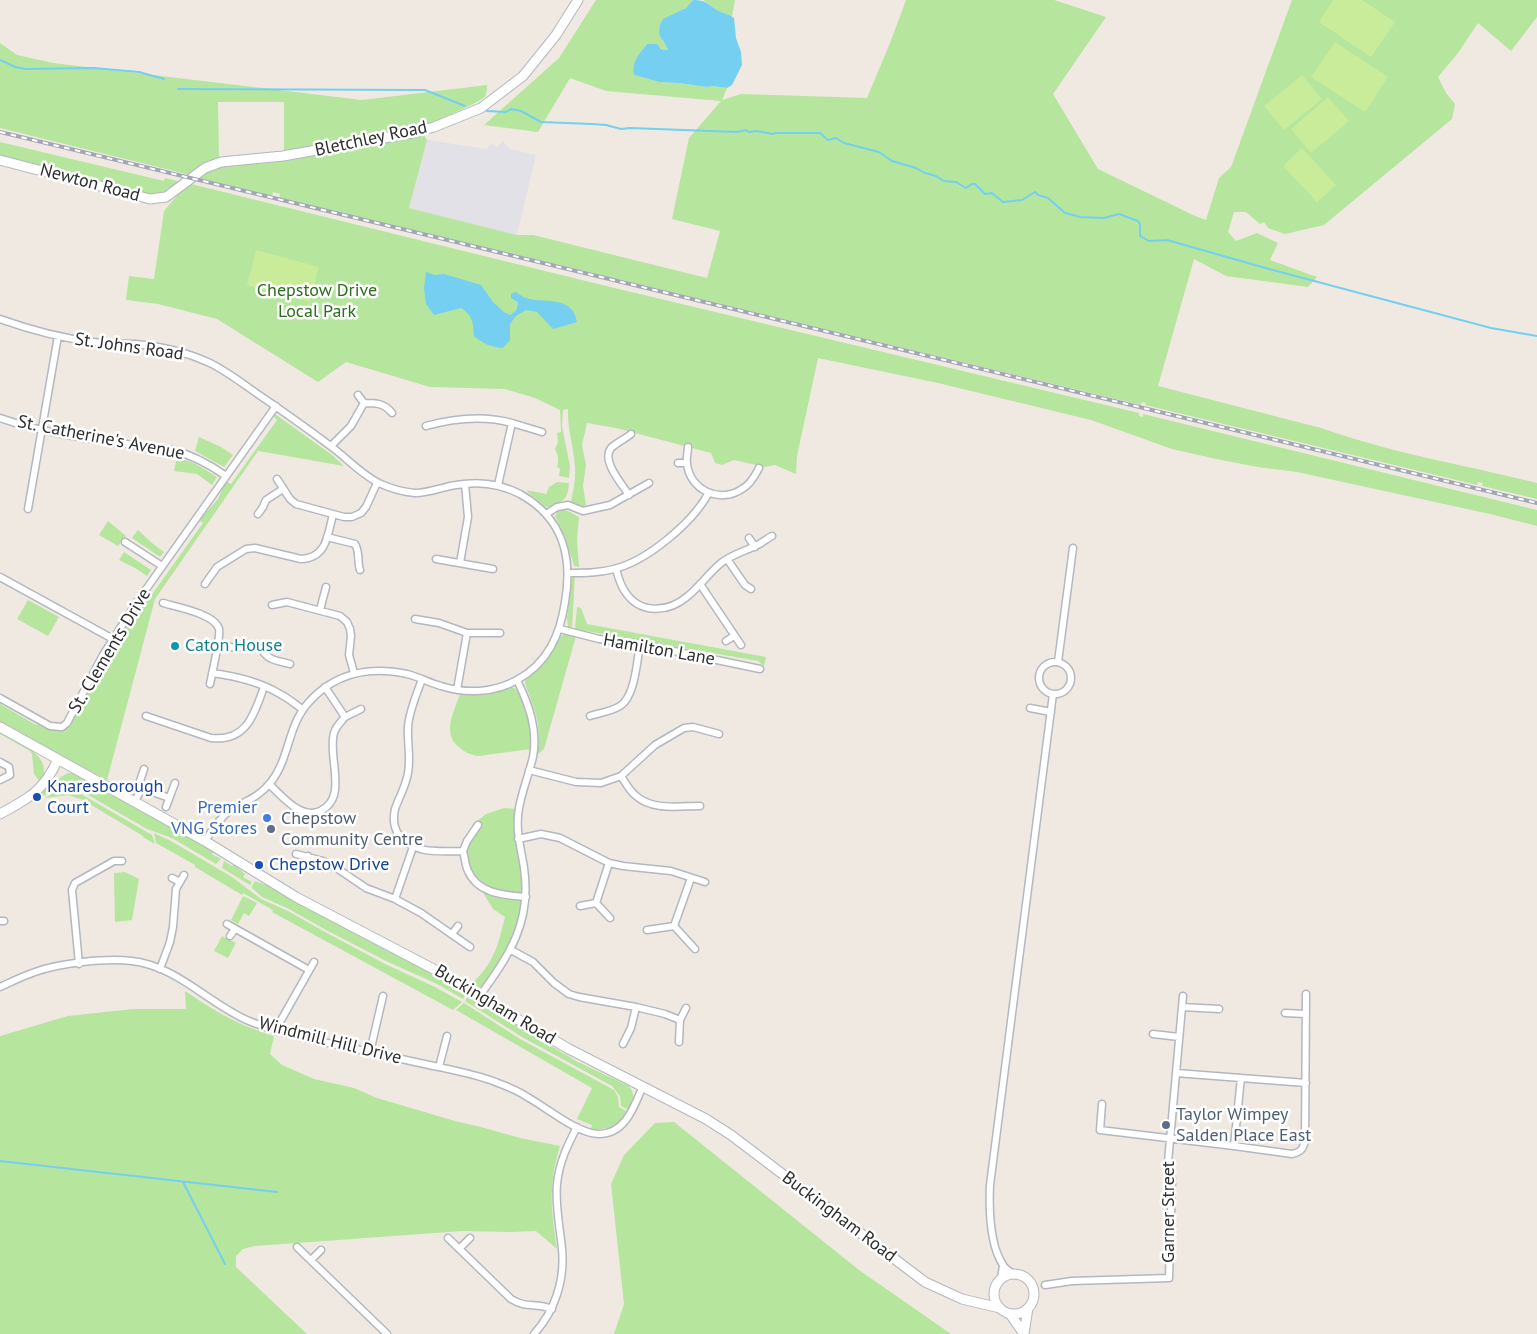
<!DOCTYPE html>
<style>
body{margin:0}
canvas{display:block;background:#efe9e1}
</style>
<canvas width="1537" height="1334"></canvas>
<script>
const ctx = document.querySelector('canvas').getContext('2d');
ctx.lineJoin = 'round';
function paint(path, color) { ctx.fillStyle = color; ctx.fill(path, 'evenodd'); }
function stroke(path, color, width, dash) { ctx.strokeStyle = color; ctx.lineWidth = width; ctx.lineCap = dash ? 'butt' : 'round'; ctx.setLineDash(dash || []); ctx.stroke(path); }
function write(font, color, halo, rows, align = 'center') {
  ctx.font = font + ' "PT Sans",sans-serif'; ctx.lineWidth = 5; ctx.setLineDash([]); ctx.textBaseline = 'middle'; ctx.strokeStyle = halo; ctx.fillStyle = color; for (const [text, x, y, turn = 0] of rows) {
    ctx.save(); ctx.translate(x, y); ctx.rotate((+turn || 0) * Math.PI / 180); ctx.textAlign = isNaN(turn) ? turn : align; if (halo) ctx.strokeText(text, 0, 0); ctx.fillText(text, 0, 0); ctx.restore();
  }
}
const industrial = new Path2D(`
 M427 140 487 149 491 143 497 147 503 141 510 149 536 155 517 235 409 208Z`);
const green = new Path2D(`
 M596 0H693L686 8 677 13 662 40 668 48 666 50 647 44C639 55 631 61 634 75L659 82 678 83 707 87 713 86 727 88 722 100 741 94 867 98 890 43 906 0H1054L1106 17 1053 94 1098 169 1195 216 1206 220 1219 178 1231 167 1292 0H1537V17L1511 51 1478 23 1458 53 1438 77 1446 93 1455 104 1452 119 1324 225 1285 234 1268 228 1264 222 1260 224 1246 212H1234L1228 232 1236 241 1257 233 1278 243 1270 260 1317 277 1308 287 1226 276 1194 259 1158 386 1321 428C1391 453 1465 465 1537 483V499L1482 486 1483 483 1478 482 1477 485 1145 405 1146 403 1142 402 1141 405 279 198 280 194 273 192 272 197 199 178 216 167 228 165 269 163 311 156 424 135 427 140 409 208 517 235H533L707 278 720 231 672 219 689 138 721 101 606 91 570 78 538 132 484 125 559 58Z
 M703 0H735L732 16 720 12Z
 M0 43 17 55 53 63 362 100 487 85V89L485 97 477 102 430 124 411 129 299 149 284 150V102H218L219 158C208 161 199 168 190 175L0 128Z
 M0 142 164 181 165 178 181 182 167 191 152 195 0 156Z
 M191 184 602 285 1139 413V416L1143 417V414L1537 510V526L1490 514 1297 472 1258 467 1216 459 1172 449 1091 420 938 383 818 358 797 456 796 474 775 465 765 467 734 460 722 465 715 463 711 453 616 428 587 423 582 445 586 465 583 486 586 505 581 507 571 502C573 491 576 479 575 467 574 448 567 428 568 409L563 410 562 426 570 466 569 478 559 476 560 469 557 467C559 460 558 455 555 449L558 442 557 433 561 432 560 410 535 398 505 389 430 387 346 362 318 382 217 319 158 304 126 300 129 276 154 279 164 211 180 192Z
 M275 414 332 455 344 466 258 451 155 599 107 780 0 723V704L36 725 40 724C51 730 59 734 70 725L109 651 147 593 151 596 203 523 199 520 218 499 226 481 231 484 277 420 273 416Z
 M199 437 221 447 233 455 224 467 195 451Z
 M177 457 196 464 217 477 212 485 197 474 174 471Z
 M557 482 569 483 568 491 566 497 562 501 550 507H546L530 494 526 490 546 494 549 487Z
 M564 509 579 517 577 540 579 567 574 566 565 536 555 516 558 511Z
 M108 521 126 536 118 546 99 535Z
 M138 530 152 543 164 552 160 557 132 538Z
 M124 552 151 570 147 576 135 568 119 560Z
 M575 576 572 628 568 627 567 618 572 578Z
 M28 600 59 617 48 636 17 619Z
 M577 607 581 608 587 624 766 657 764 666 758 661 575 629Z
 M565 633 576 636 544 749 537 755C542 721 535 713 525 683V680L545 662 561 636Z
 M509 687C529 687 531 734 531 749L478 756C471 755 466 753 460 748 441 734 454 712 460 694L485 693Z
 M0 732C19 743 55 755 41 783L34 774 32 754 30 751 0 734Z
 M68 773H75L84 778 214 851 212 854 221 859 216 864 172 838 147 829 76 788C61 784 55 788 44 796L41 793 59 778Z
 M67 789 74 790 152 835 155 844 143 837V836L83 800 68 795 45 798 56 791Z
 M504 808 518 809 526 897 505 895 476 884 463 851 478 825 477 821 486 814Z
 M154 833 171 841 232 877 261 899 288 911 325 932 385 964 435 987 462 1002 453 1010 272 912 273 910 243 893 242 895 195 867V865L156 843Z
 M224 861 232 866 234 864 245 874 243 877 252 882 250 885 222 868Z
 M125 872 139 879 132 920 115 922 114 873Z
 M255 881 269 886 294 901 398 954 441 977 466 994 463 999 437 984 386 961 326 930 289 909 262 897 252 888V886Z
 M482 891 489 893 517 898 521 900C527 916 494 984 478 988L471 984C494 964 498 945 505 917L493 909Z
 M243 896 257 903 249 916 244 913 238 924 231 920Z
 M222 936 236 943 228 958 214 951Z
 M185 991C216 1012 238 1025 274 1036L270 1054 282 1065 314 1079 354 1088 377 1098 455 1121 481 1127 520 1138 560 1146C548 1185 551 1209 557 1249L536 1231 511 1232 463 1231 255 1246 243 1249 236 1256V1267L307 1334H0V1036L68 1016 133 1009H186Z
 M468 996 578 1062 629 1086C636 1095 633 1100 629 1110L621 1106 620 1096 612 1086 522 1037 465 1001Z
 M464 1003 520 1039 614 1090 618 1097 619 1107 628 1112C619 1126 607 1130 591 1129L592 1125 577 1119 592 1088 456 1010Z
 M674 1122 859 1270 951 1334H614L624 1304 611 1184 624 1155 655 1123Z`);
const pitch = new Path2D(`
 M1333 0H1362L1395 22 1371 57 1319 22Z
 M1335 42 1388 77 1365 112 1311 77Z
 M1302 75 1322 99 1284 130 1264 106Z
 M1328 97 1349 121 1311 153 1291 129Z
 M1302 148 1336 185 1317 202 1283 166Z
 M256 250 319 267 310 302 247 285Z`);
const water = new Path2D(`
 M693 0C707 0 708 5 719 11 724 14 730 14 734 18L736 38 741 52 742 65 732 85 727 88 713 86 707 87 678 83 659 82 634 75C631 61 639 55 647 44H657L661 49 666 50 668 49 659 34 660 25 663 19 686 8Z
 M426 272 435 275 444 274 481 285 493 302 504 312 510 315C516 312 518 308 518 302L511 298V294L516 292C517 293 522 296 523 297 542 305 572 293 577 322L553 329 537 312 526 310 516 316 510 324V340L503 348C491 347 483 344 474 336 473 322 473 316 461 308L434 315 426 304 424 288Z`);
const stream = new Path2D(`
 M0 60 15 67 26 69 94 68 139 72 164 79
 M178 89 425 90 465 106
 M487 111 506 112 511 109 521 111 541 122 592 124 606 125 621 129 630 128 737 132 746 130 749 132 757 131 773 134 776 133H820L828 140 836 138 844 143 879 152 892 161 916 168 925 173 936 176 944 181 956 182 966 188 972 184H975L985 194 992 193 1003 202 1022 200 1035 192 1038 195 1048 198 1065 213 1080 217 1104 218 1119 214 1138 221 1140 224V236L1149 241 1167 240 1269 269 1491 328 1537 336
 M0 1161 277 1192
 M183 1182 225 1264`);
const street = new Path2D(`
 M0 319C31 330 61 338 93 342 107 344 121 343 135 344 161 346 186 352 210 363 230 373 247 387 265 399 288 415 311 431 333 448 349 460 363 476 381 484 392 489 404 492 415 493 430 493 442 487 456 485 478 481 501 484 520 494 563 518 573 556 565 602 560 635 548 663 517 680 494 693 466 694 441 686 430 683 419 677 407 674 370 666 335 673 309 702 287 726 290 758 271 782 258 798 247 800 232 809 220 817 213 829 205 841
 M358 395 364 403C376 403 384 403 392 413
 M0 418C55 437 115 442 172 450 193 455 209 464 226 476
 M512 423 542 432
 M426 426C455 418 483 415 512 423L498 485
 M331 446 351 426 364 403
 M688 447C688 452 686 458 687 463 689 490 720 504 742 489 750 485 755 476 759 468
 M678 463H687
 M277 479 290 499 296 504 344 517H352L361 513 366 507 377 483
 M629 495C622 484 601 461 611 448 616 443 625 439 631 434
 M28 509 58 336
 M258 514 263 507 266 500 283 489
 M546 514 557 507 568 505 583 511 610 505 649 483
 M327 537 355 544C360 552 357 561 360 570
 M749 538 755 547
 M125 542 162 566
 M436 559 493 569
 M727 559 745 585 751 589
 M460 563 468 517 465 484
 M616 569C618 576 620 584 624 590 639 615 668 613 688 596 700 586 709 573 721 563 731 555 743 552 755 546 761 544 766 539 772 536
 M568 573C584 573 599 573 614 569 647 561 692 523 708 494
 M0 577 113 639
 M205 584 217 567 246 549 255 548 301 559C327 558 328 534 333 514
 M700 584 741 645
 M163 603C177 607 215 614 219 629 220 634 218 640 218 645
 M272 605 287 602 340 616 347 622 350 629 351 636 349 655 354 673
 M320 610 326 587
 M415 619 439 623 467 633H500
 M560 629 599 639 640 644 760 669
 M726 641 734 636
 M1058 662 1073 548
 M1039 678a16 16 0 1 1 32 0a16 16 0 1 1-32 0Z
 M212 673C235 676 260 682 280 694 288 698 295 704 302 709
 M422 679C417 694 409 711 408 727 407 742 411 757 408 773 406 786 399 797 395 809 393 818 393 827 399 835 414 855 441 851 463 851 465 858 465 865 468 871 478 894 504 895 526 897
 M210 684 218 645 236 648 251 645 261 648C268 661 276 660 290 664
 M457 690 467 633
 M0 698 50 726 62 727 67 723 103 655 137 602 276 406
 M1030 708 1051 712
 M146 716 211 738C247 742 254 714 264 687
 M590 716C600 713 612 711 620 706 635 697 637 661 640 644
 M345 717 361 709
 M0 762 9 767 10 775 0 780
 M529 770 576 782 601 783 621 776 655 745 684 728 693 727 719 734
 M621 776C625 782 629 790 635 795 652 811 678 806 700 806
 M269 784C282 796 301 820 320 811 349 798 327 756 334 733 336 726 341 722 345 717L325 687
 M142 788 140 781 144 769
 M135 801 142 788 169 798
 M166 807 175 783
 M518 839 541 834 560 838 609 863 623 866 671 871 705 882
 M413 847 395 899 421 913 470 947
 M463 851 467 841 478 825
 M296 854 323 861 338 869 366 888 395 899
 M305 866 308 856
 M172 878 180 882
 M691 878 674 926 695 949
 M596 903 609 863
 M580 906 596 903 610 918
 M0 921H4
 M227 924 309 970
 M647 930 674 926
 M452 934 458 926
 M230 936 235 929
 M511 950 533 962 554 983 569 994 579 997 636 1007 665 1014 680 1020
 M79 964 72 890 75 883 114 861H122
 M160 969 170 942 173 927 176 889 184 875
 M0 987C11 982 23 976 35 972 60 963 105 958 132 961 177 966 209 1004 249 1021 276 1032 305 1038 333 1044 365 1051 397 1058 429 1065 452 1070 476 1074 498 1083 509 1087 520 1092 529 1098 547 1108 578 1134 599 1134 625 1134 634 1107 642 1088
 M479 997C509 955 532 923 524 868 521 847 515 831 519 808 522 791 529 774 533 757 538 729 529 705 517 680
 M1182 1007 1219 1009
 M1285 1013 1306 1014
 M277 1031 280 1022 314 962
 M1153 1034 1179 1037
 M679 1042 680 1020 686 1008
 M623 1044 631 1028 636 1007
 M370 1052 383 996
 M439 1067 447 1036
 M1176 1073 1306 1083
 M1102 1104 1100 1130 1234 1146 1292 1154C1301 1152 1303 1149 1305 1141L1306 994
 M1234 1146 1241 1078
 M448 1238 511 1299C527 1309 535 1302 552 1309
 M297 1247 387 1334
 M459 1249 470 1238
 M311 1260 321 1250
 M1015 1275C1011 1272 1005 1269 1003 1265 990 1245 989 1208 990 1185L1053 694
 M1001 1279 1003 1266
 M1045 1285 1072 1281 1169 1278 1172 1179 1168 1162 1183 996
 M534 1334C555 1311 565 1280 562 1249 560 1228 555 1206 557 1184 559 1163 567 1146 577 1127`);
const secondary = new Path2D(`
 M0 160 150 199 166 197 205 168 221 162 283 156 412 133 434 127 481 108 523 76 556 35 578 0
 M0 727 205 841 296 897 443 974 479 997 569 1049 706 1119 731 1135 925 1282 962 1299 1000 1308
 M0 814C29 798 44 791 58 759
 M994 1294a20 20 0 1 1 40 0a20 20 0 1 1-40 0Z
 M1010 1314 1024 1334
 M1024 1334 1028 1308`);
const rail = new Path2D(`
 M0 132 1537 503`);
const markers = [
 [175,646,5,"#0f9aa8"],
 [37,797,5,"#1a4fb4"],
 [267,818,5,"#3f7fe0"],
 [271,829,5,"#5c6f8a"],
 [259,865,5,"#1a4fb4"],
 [1166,1125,5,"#5c6f8a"]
];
const streetNames = [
 ["Bletchley Road",371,139,-12],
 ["Newton Road",90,183,15],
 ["St. Johns Road",129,347,8],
 ["St. Catherine's Avenue",101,438,11],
 ["Hamilton Lane",659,650,10],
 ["St. Clements Drive",110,651,-59],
 ["Buckingham Road",495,1005,31],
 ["Windmill Hill Drive",330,1041,14],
 ["Garner Street",1169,1212,-90],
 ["Buckingham Road",839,1217,37]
];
const parkNames = [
 ["Chepstow Drive",317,291],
 ["Local Park",317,312]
];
const cultureNames = [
 ["Caton House",185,646]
];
const transitNames = [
 ["Knaresborough",47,787],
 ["Court",47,808],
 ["Chepstow Drive",269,865]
];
const shopNames = [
 ["Premier",257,808],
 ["VNG Stores",257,829]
];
const serviceNames = [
 ["Chepstow",281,819],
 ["Community Centre",281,840],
 ["Taylor Wimpey",1176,1115],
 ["Salden Place East",1176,1136]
];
paint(industrial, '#e3e1e8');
paint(green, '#b6e59e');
paint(pitch, '#c9ec9a');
paint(water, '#75cff0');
stroke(stream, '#75cff0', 2);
stroke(street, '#b4b7c1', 9);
stroke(secondary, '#b4b7c1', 11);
stroke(street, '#fff', 6);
stroke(secondary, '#fff', 9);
stroke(rail, '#a3a6b8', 4);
stroke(rail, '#fff', 2, [5.5]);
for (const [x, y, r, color] of markers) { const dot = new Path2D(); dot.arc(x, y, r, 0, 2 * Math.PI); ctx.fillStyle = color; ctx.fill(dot); stroke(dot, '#fff', 2); }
write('18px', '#2e2e2e', '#fff', streetNames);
write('18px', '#2c6e1b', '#fff', parkNames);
write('18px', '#0d838f', '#fff', cultureNames, 'left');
write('18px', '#164399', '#fff', transitNames, 'left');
write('18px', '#366cbe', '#fff', shopNames, 'right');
write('18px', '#4e5e75', '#fff', serviceNames, 'left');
</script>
